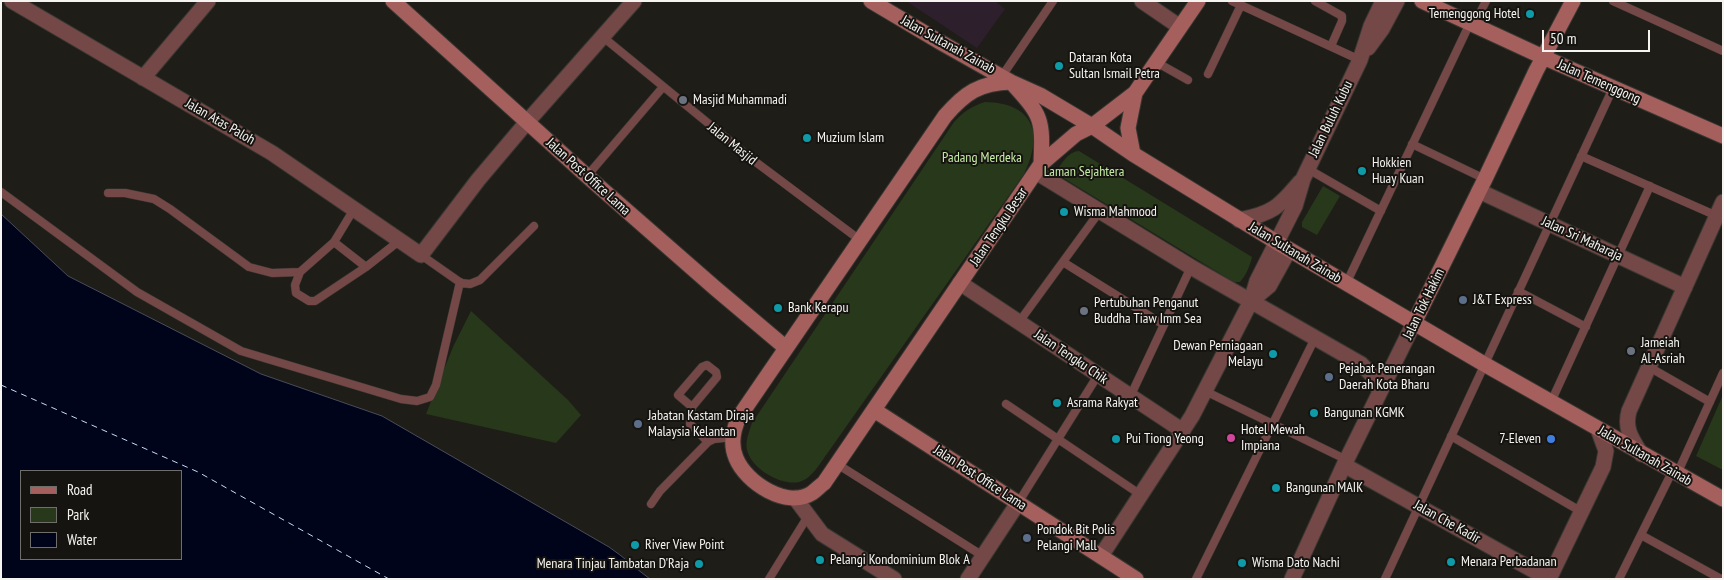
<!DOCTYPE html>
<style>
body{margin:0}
#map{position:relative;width:1724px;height:580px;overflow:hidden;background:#1f1d18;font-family:"PT Sans Narrow",sans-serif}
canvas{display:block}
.frame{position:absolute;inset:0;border:2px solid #f5f4f1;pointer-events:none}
.legend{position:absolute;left:20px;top:470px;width:162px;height:90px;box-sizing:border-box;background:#161410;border:1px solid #6f6e6a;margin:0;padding:6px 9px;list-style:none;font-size:15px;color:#f5f4f1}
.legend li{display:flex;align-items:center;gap:10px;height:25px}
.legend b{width:25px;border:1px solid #6f6e6a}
.scale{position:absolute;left:1542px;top:30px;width:108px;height:22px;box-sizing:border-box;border:2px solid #f5f4f1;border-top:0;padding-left:6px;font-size:15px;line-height:18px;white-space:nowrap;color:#f5f4f1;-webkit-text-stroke:4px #161410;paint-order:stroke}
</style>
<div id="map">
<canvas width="1724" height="580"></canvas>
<div class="frame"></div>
<ul class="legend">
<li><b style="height:6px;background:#a5605e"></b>Road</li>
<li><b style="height:14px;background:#28381a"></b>Park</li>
<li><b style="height:14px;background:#00041a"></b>Water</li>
</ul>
<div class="scale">50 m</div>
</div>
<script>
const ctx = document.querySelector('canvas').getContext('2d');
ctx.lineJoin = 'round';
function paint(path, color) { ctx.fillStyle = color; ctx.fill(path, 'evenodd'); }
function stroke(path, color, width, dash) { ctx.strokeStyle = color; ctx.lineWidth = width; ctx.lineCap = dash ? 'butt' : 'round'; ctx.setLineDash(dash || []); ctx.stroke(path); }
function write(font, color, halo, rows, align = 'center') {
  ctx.font = font + ' "PT Sans Narrow",sans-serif'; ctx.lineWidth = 4; ctx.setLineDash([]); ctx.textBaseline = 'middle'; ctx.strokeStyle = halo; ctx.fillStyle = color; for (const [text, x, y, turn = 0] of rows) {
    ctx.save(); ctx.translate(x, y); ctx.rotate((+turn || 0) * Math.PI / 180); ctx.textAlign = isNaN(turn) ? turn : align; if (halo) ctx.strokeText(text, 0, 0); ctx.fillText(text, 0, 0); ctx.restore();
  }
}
const commercial = new Path2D(`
 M906 1H995L1005 9 977 48Z`);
const green = new Path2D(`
 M985 102C1034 103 1044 134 1024 174L817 468C812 474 807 480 799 482 780 486 751 468 747 450 745 441 749 432 752 423L954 122C963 112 972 106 985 102Z
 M1079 151 1252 257C1250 266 1246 275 1240 282H1234L1055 173C1062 164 1067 152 1079 151Z
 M1323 186 1340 196 1317 235 1302 227V222Z
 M471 311 568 400 581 415 556 443 426 414 453 347Z
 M1723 395V470L1696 456Z`);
const water = new Path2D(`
 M1 214 68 276 261 374 382 416 609 547C624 557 636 569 650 579H1ZM21 471H181V559H21Z`);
const ferry = new Path2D(`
 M1 385 198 472 389 579`);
const lane = new Path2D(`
 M1232 1 1360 60
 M1315 1 1342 16V21L1331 46
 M1613 1 1723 51
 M1474 25 1486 1
 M609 42 753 160 860 240
 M1156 62 1188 80
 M1208 74 1241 5
 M1002 76 1053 1
 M1412 144 1485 179
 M1581 156 1717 216
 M1308 169 1381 211
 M587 176 663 87
 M1 192 137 292 241 351 401 399 417 401 430 397 436 385 460 282
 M108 193H125L154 199 170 209 249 267 272 273 300 272 334 242 354 209
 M334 242 366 267
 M421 255 461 283 470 284 480 280 534 226
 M1063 262 1164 325
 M300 272 295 285 296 293 309 301H315L366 267 399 241
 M1346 284 1470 23
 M1518 291 1586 327
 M1019 322 1100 211
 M1649 367 1710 402
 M1205 391 1347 460
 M1130 397 1191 267
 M1551 402 1650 186
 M1006 404 1141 495
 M692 407 678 395 702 367 707 365 716 372 717 377 692 407 690 424 708 442
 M1451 436 1582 512
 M837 464 983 556
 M1677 474 1723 373
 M1018 503 1098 375
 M651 504 660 491 708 442 714 439 733 437
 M1641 535 1721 579
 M769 579 808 516
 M1196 579 1315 338
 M1385 579 1613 88
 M1619 579 1672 472`);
const street = new Path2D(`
 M12 1 272 153 421 255 478 180 527 122 634 1
 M1142 1 1180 27
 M1368 48 1382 29 1397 1
 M143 78 208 1
 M1036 172 1191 267 1361 364 1372 375 1380 392
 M1479 191 1685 287
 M1239 220C1272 214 1279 207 1300 182
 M960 283 1183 431
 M1251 301 1269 286 1289 250
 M1641 454C1632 439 1624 429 1629 411L1723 202
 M1344 465 1549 579 1603 467 1606 451 1598 429
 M795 498 822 534 894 579
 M1101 556 1192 416 1251 301 1257 281 1295 206 1303 179 1360 60 1371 26 1383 1
 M968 579 1018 503
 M1292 579 1344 465 1414 323`);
const secondary = new Path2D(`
 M393 1 587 176 715 288 786 348
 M871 1 940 42 1011 82 1040 95 1092 126 1133 154 1278 243 1484 364 1723 499
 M1422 1 1543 57 1723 136
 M1011 82C1042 116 1043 118 1041 164L824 483C820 486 816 490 812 493 787 509 746 483 736 458 730 444 733 430 739 417L945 116C965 93 979 83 1011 82Z
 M1133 154 1128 128 1135 93
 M1041 164 1076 134 1092 126 1135 93 1198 1
 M1414 323 1485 179 1536 71 1573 1
 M874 410 1136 579`);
const markers = [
 [1530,14,5,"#0f9aa8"],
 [1059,66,5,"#0f9aa8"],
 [683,100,5,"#6b7280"],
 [807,138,5,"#0f9aa8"],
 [1362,171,5,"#0f9aa8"],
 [1064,212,5,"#0f9aa8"],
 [1463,300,5,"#5c6f8a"],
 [778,308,5,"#0f9aa8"],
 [1084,311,5,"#6b7280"],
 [1631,351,5,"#6b7280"],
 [1273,354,5,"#0f9aa8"],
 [1329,377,5,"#5c6f8a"],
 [1057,403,5,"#0f9aa8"],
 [1314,413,5,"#0f9aa8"],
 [638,424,5,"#5c6f8a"],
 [1231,438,5,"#d1479c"],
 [1116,439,5,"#0f9aa8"],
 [1551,439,5,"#3f7fe0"],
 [1276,488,5,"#0f9aa8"],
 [1027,538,5,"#5c6f8a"],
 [635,545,5,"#0f9aa8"],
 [820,560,5,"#0f9aa8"],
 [1451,562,5,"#0f9aa8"],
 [1242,563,5,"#0f9aa8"],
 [699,564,5,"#0f9aa8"]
];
const poiNames = [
 ["Temenggong Hotel",1520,14,"right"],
 ["Dataran Kota",1069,58],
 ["Sultan Ismail Petra",1069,74],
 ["Masjid Muhammadi",693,100],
 ["Muzium Islam",817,138],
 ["Hokkien",1372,163],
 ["Huay Kuan",1372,179],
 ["Wisma Mahmood",1074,212],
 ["J&T Express",1473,300],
 ["Pertubuhan Penganut",1094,303],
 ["Buddha Tiaw Imm Sea",1094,319],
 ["Bank Kerapu",788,308],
 ["Jameiah",1641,343],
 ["Al-Asriah",1641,359],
 ["Dewan Perniagaan",1263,346,"right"],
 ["Melayu",1263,362,"right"],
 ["Pejabat Penerangan",1339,369],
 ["Daerah Kota Bharu",1339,385],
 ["Asrama Rakyat",1067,403],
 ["Bangunan KGMK",1324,413],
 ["Jabatan Kastam Diraja",648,416],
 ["Malaysia Kelantan",648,432],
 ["Hotel Mewah",1241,430],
 ["Impiana",1241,446],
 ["Pui Tiong Yeong",1126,439],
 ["7-Eleven",1541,439,"right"],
 ["Bangunan MAIK",1286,488],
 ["Pondok Bit Polis",1037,530],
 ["Pelangi Mall",1037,546],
 ["River View Point",645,545],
 ["Pelangi Kondominium Blok A",830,560],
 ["Menara Perbadanan",1461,562],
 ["Wisma Dato Nachi",1252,563],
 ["Menara Tinjau Tambatan D'Raja",689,564,"right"]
];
const streetNames = [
 ["Jalan Sultanah Zainab",948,45,29],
 ["Jalan Temenggong",1599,82,24],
 ["Jalan Buluh Kubu",1331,119,-64],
 ["Jalan Atas Paloh",220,122,30],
 ["Jalan Masjid",732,144,39],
 ["Jalan Post Office Lama",588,177,42],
 ["Jalan Tengku Besar",999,227,-56],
 ["Jalan Sri Maharaja",1582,239,25],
 ["Jalan Sultanah Zainab",1295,253,31],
 ["Jalan Tok Hakim",1424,304,-64],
 ["Jalan Tengku Chik",1071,357,34],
 ["Jalan Sultanah Zainab",1645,456,30],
 ["Jalan Post Office Lama",980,478,33],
 ["Jalan Che Kadir",1447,522,29]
];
const parkNames = [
 ["Padang Merdeka",982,158],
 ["Laman Sejahtera",1084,172]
];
paint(commercial, '#2d1f2b');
paint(green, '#28381a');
paint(water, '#00041a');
stroke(water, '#4a4c5a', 1);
stroke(ferry, '#c6ddf5', 1, [6, 5]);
stroke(lane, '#393732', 9);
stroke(street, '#393732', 17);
stroke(secondary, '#393732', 17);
stroke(lane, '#744847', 8);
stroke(street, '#744847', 15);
stroke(secondary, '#a5605e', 15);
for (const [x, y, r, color] of markers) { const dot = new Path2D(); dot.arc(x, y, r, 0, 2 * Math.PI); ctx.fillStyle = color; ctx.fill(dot); stroke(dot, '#161410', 2); }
write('14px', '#f5f4f1', '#161410', poiNames, 'left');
write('14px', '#f5f4f1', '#161410', streetNames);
write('14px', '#c5eca4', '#161410', parkNames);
</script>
